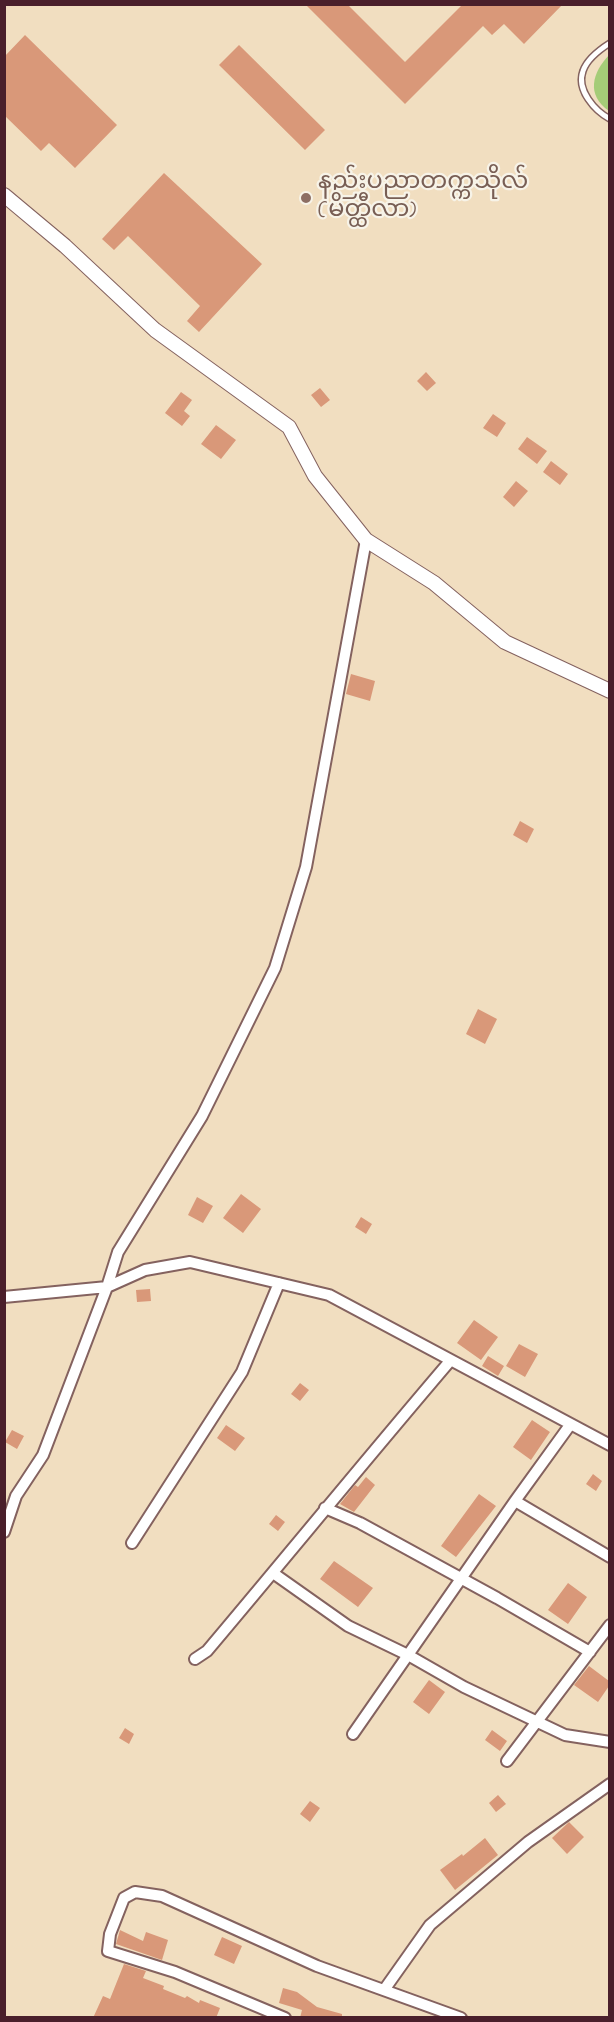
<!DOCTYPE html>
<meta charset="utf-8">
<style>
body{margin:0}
#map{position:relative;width:614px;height:2022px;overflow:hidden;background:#f1dec0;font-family:"Indie Flower",sans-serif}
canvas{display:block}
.frame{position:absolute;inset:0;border:6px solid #4a1f2b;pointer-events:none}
</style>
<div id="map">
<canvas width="614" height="2022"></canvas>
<div class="frame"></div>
</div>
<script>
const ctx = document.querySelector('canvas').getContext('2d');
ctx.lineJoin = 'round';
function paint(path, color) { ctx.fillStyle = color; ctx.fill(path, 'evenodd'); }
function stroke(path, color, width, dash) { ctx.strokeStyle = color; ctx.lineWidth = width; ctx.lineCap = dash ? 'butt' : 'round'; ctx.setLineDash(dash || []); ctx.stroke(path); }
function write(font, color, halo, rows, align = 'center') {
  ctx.font = font + ' "Indie Flower","Noto Sans Myanmar",sans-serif'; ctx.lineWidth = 4.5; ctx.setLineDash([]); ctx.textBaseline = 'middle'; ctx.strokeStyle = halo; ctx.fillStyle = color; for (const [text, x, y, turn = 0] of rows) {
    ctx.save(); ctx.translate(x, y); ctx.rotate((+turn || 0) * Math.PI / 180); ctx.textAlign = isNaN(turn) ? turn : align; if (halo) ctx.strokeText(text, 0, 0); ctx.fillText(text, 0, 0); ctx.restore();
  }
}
const green = new Path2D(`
 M609 55V111C586 95 592 73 609 55Z`);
const building = new Path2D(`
 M305 4H347L405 62 463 4H563L524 44 504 24 492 35 483 26 405 104Z
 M25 35 117 125 75 168 49 143 41 151 4 115V57Z
 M239 45 325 130 305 150 219 65Z
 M164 173 262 264 199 332 187 321 200 306 128 236 114 250 102 239Z
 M426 372 436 383 427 391 417 381Z
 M320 388 330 400 321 407 311 395Z
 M181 392 192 400 184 411 190 416 182 426 165 413Z
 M493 414 506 423 497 437 483 428Z
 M216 425 236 440 221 459 201 444Z
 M527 437 547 451 537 464 518 449Z
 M551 461 568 474 560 485 543 472Z
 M516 481 528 491 514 507 503 497Z
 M351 674 375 681 370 701 346 694Z
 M520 821 534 829 527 843 513 835Z
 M478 1009 497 1019 485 1044 466 1034Z
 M241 1194 261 1209 243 1233 223 1218Z
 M197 1197 213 1206 203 1223 188 1215Z
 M361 1217 372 1224 366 1234 355 1227Z
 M150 1289 151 1301 137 1302 136 1290Z
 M474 1320 498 1337 481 1360 457 1343Z
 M519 1344 538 1354 525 1377 506 1366Z
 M488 1356 504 1366 498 1376 482 1366Z
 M300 1383 309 1390 300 1401 291 1394Z
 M532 1420 550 1432 531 1460 513 1447Z
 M226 1425 245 1438 235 1451 217 1438Z
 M12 1430 24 1436 17 1449 5 1442Z
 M593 1474 602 1481 596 1491 586 1484Z
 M366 1477 375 1485 354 1512 340 1504 355 1485 358 1487Z
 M479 1494 496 1506 456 1557 441 1546Z
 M276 1515 285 1522 278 1531 269 1524Z
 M334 1561 373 1588 358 1607 320 1579Z
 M568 1583 587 1597 568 1624 548 1610Z
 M589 1666 609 1681V1686L598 1702 574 1685Z
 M429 1680 445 1692 429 1714 413 1702Z
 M125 1728 134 1734 129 1744 119 1738Z
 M492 1730 507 1741 500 1751 485 1740Z
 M498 1795 506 1804 496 1812 489 1803Z
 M310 1801 320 1808 310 1822 300 1814Z
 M569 1822 584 1837 567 1854 552 1838Z
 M485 1838 498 1855 455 1890 440 1870 462 1854 463 1856Z
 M120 1930 143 1941 146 1932 168 1940 162 1960 116 1944Z
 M222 1937 242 1946 234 1964 214 1955Z
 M124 1964 146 1971 143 1978 164 1986 163 1989 185 1998 187 1996 199 2003 200 2000 220 2008 216 2018H93L103 1996 110 1999Z
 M283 1988 297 1992 317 2007 342 2014V2018H300L302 2010 279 2003Z`);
const service = new Path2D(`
 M610 43C599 50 587 59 583 71 576 90 595 111 610 119`);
const minor = new Path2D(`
 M4 1297 107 1287 145 1270 190 1262 329 1295 610 1445
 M515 1501 610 1557
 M325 1508 360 1523 497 1598 590 1652
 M4 1532 16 1496 43 1455 107 1287 118 1252 202 1116 275 968 306 867 366 540
 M132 1543 242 1372 279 1283
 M273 1573 348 1626 408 1655 464 1687 565 1735 610 1742
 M195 1659 207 1651C288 1555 368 1457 450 1361
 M353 1734 515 1501 570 1425
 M507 1761 610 1625
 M384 1990 430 1925 528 1842 610 1784
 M285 2018 175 1972 108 1951 110 1934 124 1898 135 1892 162 1896 317 1966 461 2018`);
const tertiary = new Path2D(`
 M4 195 65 246 155 330 289 427 315 476 366 540 434 583 505 642 610 691`);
const markers = [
 [306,198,6,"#8d6e63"]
];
const educationNames = [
 ["နည်းပညာတက္ကသိုလ်",318,184],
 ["(မိတ္ထီလာ)",318,212]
];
paint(green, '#a5cc77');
paint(building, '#d99879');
stroke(service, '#84625f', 8);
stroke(minor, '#84625f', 14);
stroke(tertiary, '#84625f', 16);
stroke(service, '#fff', 5);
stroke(minor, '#fff', 10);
stroke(tertiary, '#fff', 14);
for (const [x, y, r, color] of markers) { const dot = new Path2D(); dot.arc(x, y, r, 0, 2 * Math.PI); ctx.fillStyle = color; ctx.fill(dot); stroke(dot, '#f7f3e8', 2); }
write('24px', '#785e54', '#f7f3e8', educationNames, 'left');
</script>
